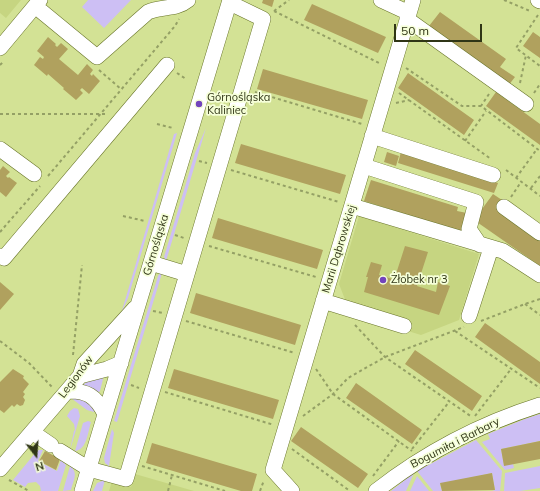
<!DOCTYPE html>
<meta charset="utf-8">
<style>
body{margin:0}
#map{position:relative;width:540px;height:491px;overflow:hidden;background:#d3e295;font-family:Mulish,sans-serif}
canvas{display:block}
.north{position:absolute;left:16px;top:435px;width:40px;height:40px;-webkit-text-stroke:3px #f6ffd9;paint-order:stroke;rotate:163deg;font-size:11px;font-weight:700;line-height:16px;text-align:center;color:#2f3516}
.north::after{content:'';display:block;margin:auto;width:14px;height:18px;background:#2f3516;clip-path:polygon(50% 0,100% 100%,50% 72%,0 100%)}
.scale{position:absolute;left:394px;top:24px;width:88px;height:18px;box-sizing:border-box;border:2px solid #2f3516;border-top:0;padding-left:5px;font-size:12px;line-height:14px;white-space:nowrap;color:#2f3516;-webkit-text-stroke:3px #f6ffd9;paint-order:stroke}
</style>
<div id="map">
<canvas width="540" height="491"></canvas>
<div class="north">N</div>
<div class="scale">50 m</div>
</div>
<script>
const ctx = document.querySelector('canvas').getContext('2d');
ctx.lineJoin = 'round';
function paint(path, color) { ctx.fillStyle = color; ctx.fill(path, 'evenodd'); }
function stroke(path, color, width, dash) { ctx.strokeStyle = color; ctx.lineWidth = width; ctx.lineCap = dash ? 'butt' : 'round'; ctx.setLineDash(dash || []); ctx.stroke(path); }
function write(font, color, halo, rows, align = 'center') {
  ctx.font = font + ' Mulish,sans-serif'; ctx.lineWidth = 3.5; ctx.setLineDash([]); ctx.textBaseline = 'middle'; ctx.strokeStyle = halo; ctx.fillStyle = color; for (const [text, x, y, turn = 0] of rows) {
    ctx.save(); ctx.translate(x, y); ctx.rotate((+turn || 0) * Math.PI / 180); ctx.textAlign = isNaN(turn) ? turn : align; if (halo) ctx.strokeText(text, 0, 0); ctx.fillText(text, 0, 0); ctx.restore();
  }
}
const built = new Path2D(`
 M0 0H21L6 18 0 13Z
 M359 216 479 254 459 320 421 335 349 313 346 302 339 284Z
 M135 474 194 491H109L112 481 131 487Z`);
const green = new Path2D(`
 M88 0H131L104 28 82 7Z
 M206 128 166 261 164 257 195 153Z
 M177 133 128 298 121 314 174 134Z
 M160 273H162L117 422 114 421 158 276Z
 M104 375 100 391 98 393 83 385 89 380Z
 M80 397 94 408V412L87 410 71 398Z
 M74 408 78 409 80 416 70 450 74 431 75 430 74 424 67 416 70 411Z
 M540 414V441L501 449 504 465 513 464 514 468 505 470 482 442 490 439 488 434 525 419Z
 M88 421 91 422C88 431 87 450 75 451L83 423Z
 M112 429 114 433 109 466 105 463 104 458Z
 M476 440 502 471 500 491H492L495 490 492 473 440 484 442 491H433L417 471Z
 M39 450H43L38 461 57 471 61 460 66 465 58 491H41L40 486 36 482 28 483 25 487 13 480 36 452Z
 M70 466C79 473 73 481 71 490L63 491Z
 M540 466V488L520 491H504L505 473Z
 M414 473 406 491H391Z
 M417 476 429 491H410Z
 M105 480 102 491H93L97 483Z`);
const building = new Path2D(`
 M263 0H274L272 7 262 3Z
 M312 4 386 37 378 53 304 20Z
 M440 12 506 59 500 67 515 77 508 86 429 26Z
 M533 32 540 37V58L523 46Z
 M48 37 56 44 55 45 57 47 61 43 68 49 59 59 78 75 87 64 93 70 90 74 92 76 93 74 100 81 89 94 82 88 80 90 83 93 76 100 63 89 64 88 48 74 47 76 34 65 40 57 43 59 44 57 37 51Z
 M263 69 368 100 362 119 257 89Z
 M408 73 474 120 464 135 398 88Z
 M496 92 540 124V145L486 106Z
 M241 144 346 175 340 194 235 163Z
 M387 152 399 156 396 166 384 162Z
 M401 152 498 183 494 193 398 163Z
 M3 166 10 172 6 176 8 178 9 177 17 183 6 197 0 192V170Z
 M371 180 458 207 457 211 467 213 462 234 415 219V217L364 201Z
 M493 194 502 200 496 208 540 240V266L474 220Z
 M218 218 323 250 317 269 212 238Z
 M405 246 428 252 417 286 436 292 438 282 450 286 439 315 364 292 368 277H366L371 262 382 265 379 275 409 284 410 279 396 274Z
 M0 282 14 294 0 310Z
 M196 293 301 325 295 345 190 313Z
 M485 323 540 362V384L475 337Z
 M415 350 482 396 472 411 405 364Z
 M13 369 24 376 23 378 29 384 23 392 25 394 23 397 25 400 23 405 20 406 17 404 14 407 12 405 4 413 0 410V382Z
 M174 369 279 400 273 419 168 388Z
 M356 383 422 430 412 444 346 398Z
 M301 427 368 474 358 488 291 441Z
 M540 441V459L504 466 501 449Z
 M152 443 257 474 252 491H241L146 463Z
 M45 451 60 459 56 470 39 461Z
 M492 473 495 490 442 491 440 483Z`);
const path = new Path2D(`
 M504 0 530 11
 M274 11 381 64
 M274 11 289 0
 M538 15 516 48 540 66
 M0 65 4 61
 M406 68 462 106H481
 M99 70 121 89
 M177 73 186 79
 M520 83 526 55
 M255 92 362 124
 M399 93 491 159
 M534 93 540 84
 M489 94 481 106 540 151
 M396 103 409 100
 M0 114H108
 M157 124 173 128
 M465 141 486 111
 M199 161 207 163
 M231 170 339 202
 M506 170 540 196
 M48 176 175 26 179 19
 M516 178 537 149
 M531 188 540 176
 M511 197 521 182
 M123 216 145 221
 M0 232 40 186
 M175 235 184 238
 M209 246 316 277
 M525 304 540 315
 M153 311 163 313
 M186 321 295 353
 M481 321 525 304 540 299
 M355 325 385 357 472 417
 M455 331 540 388
 M0 341 29 363 53 388
 M73 355 82 265
 M316 369 333 394 412 451
 M131 385 139 388
 M165 392 274 425
 M303 416 333 394 348 378 385 357 464 327
 M475 416 511 369
 M292 449 350 491
 M412 449 449 402
 M142 466 225 491
 M373 476 399 441
 M9 480 29 491
 M168 491 172 475
 M260 491 264 480`);
const minor = new Path2D(`
 M381 0 409 13
 M538 0 540 1
 M35 6 97 57 148 12C161 6 176 10 188 0
 M407 19 526 104
 M0 48 40 0
 M372 136 493 175
 M0 149 34 174
 M364 166 476 202 469 229 480 245
 M352 206 503 251 540 275
 M504 207 540 233
 M0 256 4 258 167 65
 M151 263 187 274
 M323 301 404 326
 M469 316 491 248
 M80 376 107 369 121 363
 M67 391C86 390 96 396 105 414
 M32 432 51 445
 M60 451 89 469 126 479 263 19 230 3
 M0 469 80 376 84 364 135 308
 M82 491 230 0
 M292 491 273 470 413 0
 M376 491C425 453 480 424 540 405`);
const markers = [
 [199,104,4,"#7344bc"],
 [383,280,4,"#7344bc"]
];
const poiNames = [
 ["Górnośląska",207,98],
 ["Kaliniec",207,111],
 ["Żłobek nr 3",391,280]
];
const streetNames = [
 ["Górnośląska",156,245,-73],
 ["Marii Dąbrowskiej",339,249,-73],
 ["Legionów",76,377,-53],
 ["Bogumiła i Barbary",455,443,-27]
];
paint(built, '#c6d581');
paint(green, '#cdbff4');
paint(building, '#b0a15e');
stroke(minor, '#687429', 16);
stroke(path, '#94a065', 2, [3, 3]);
stroke(minor, '#fff', 15);
for (const [x, y, r, color] of markers) { const dot = new Path2D(); dot.arc(x, y, r, 0, 2 * Math.PI); ctx.fillStyle = color; ctx.fill(dot); stroke(dot, '#f6ffd9', 1.5); }
write('11px', '#2f3516', '#f6ffd9', poiNames, 'left');
write('11px', '#2f3516', '#f6ffd9', streetNames);
</script>
